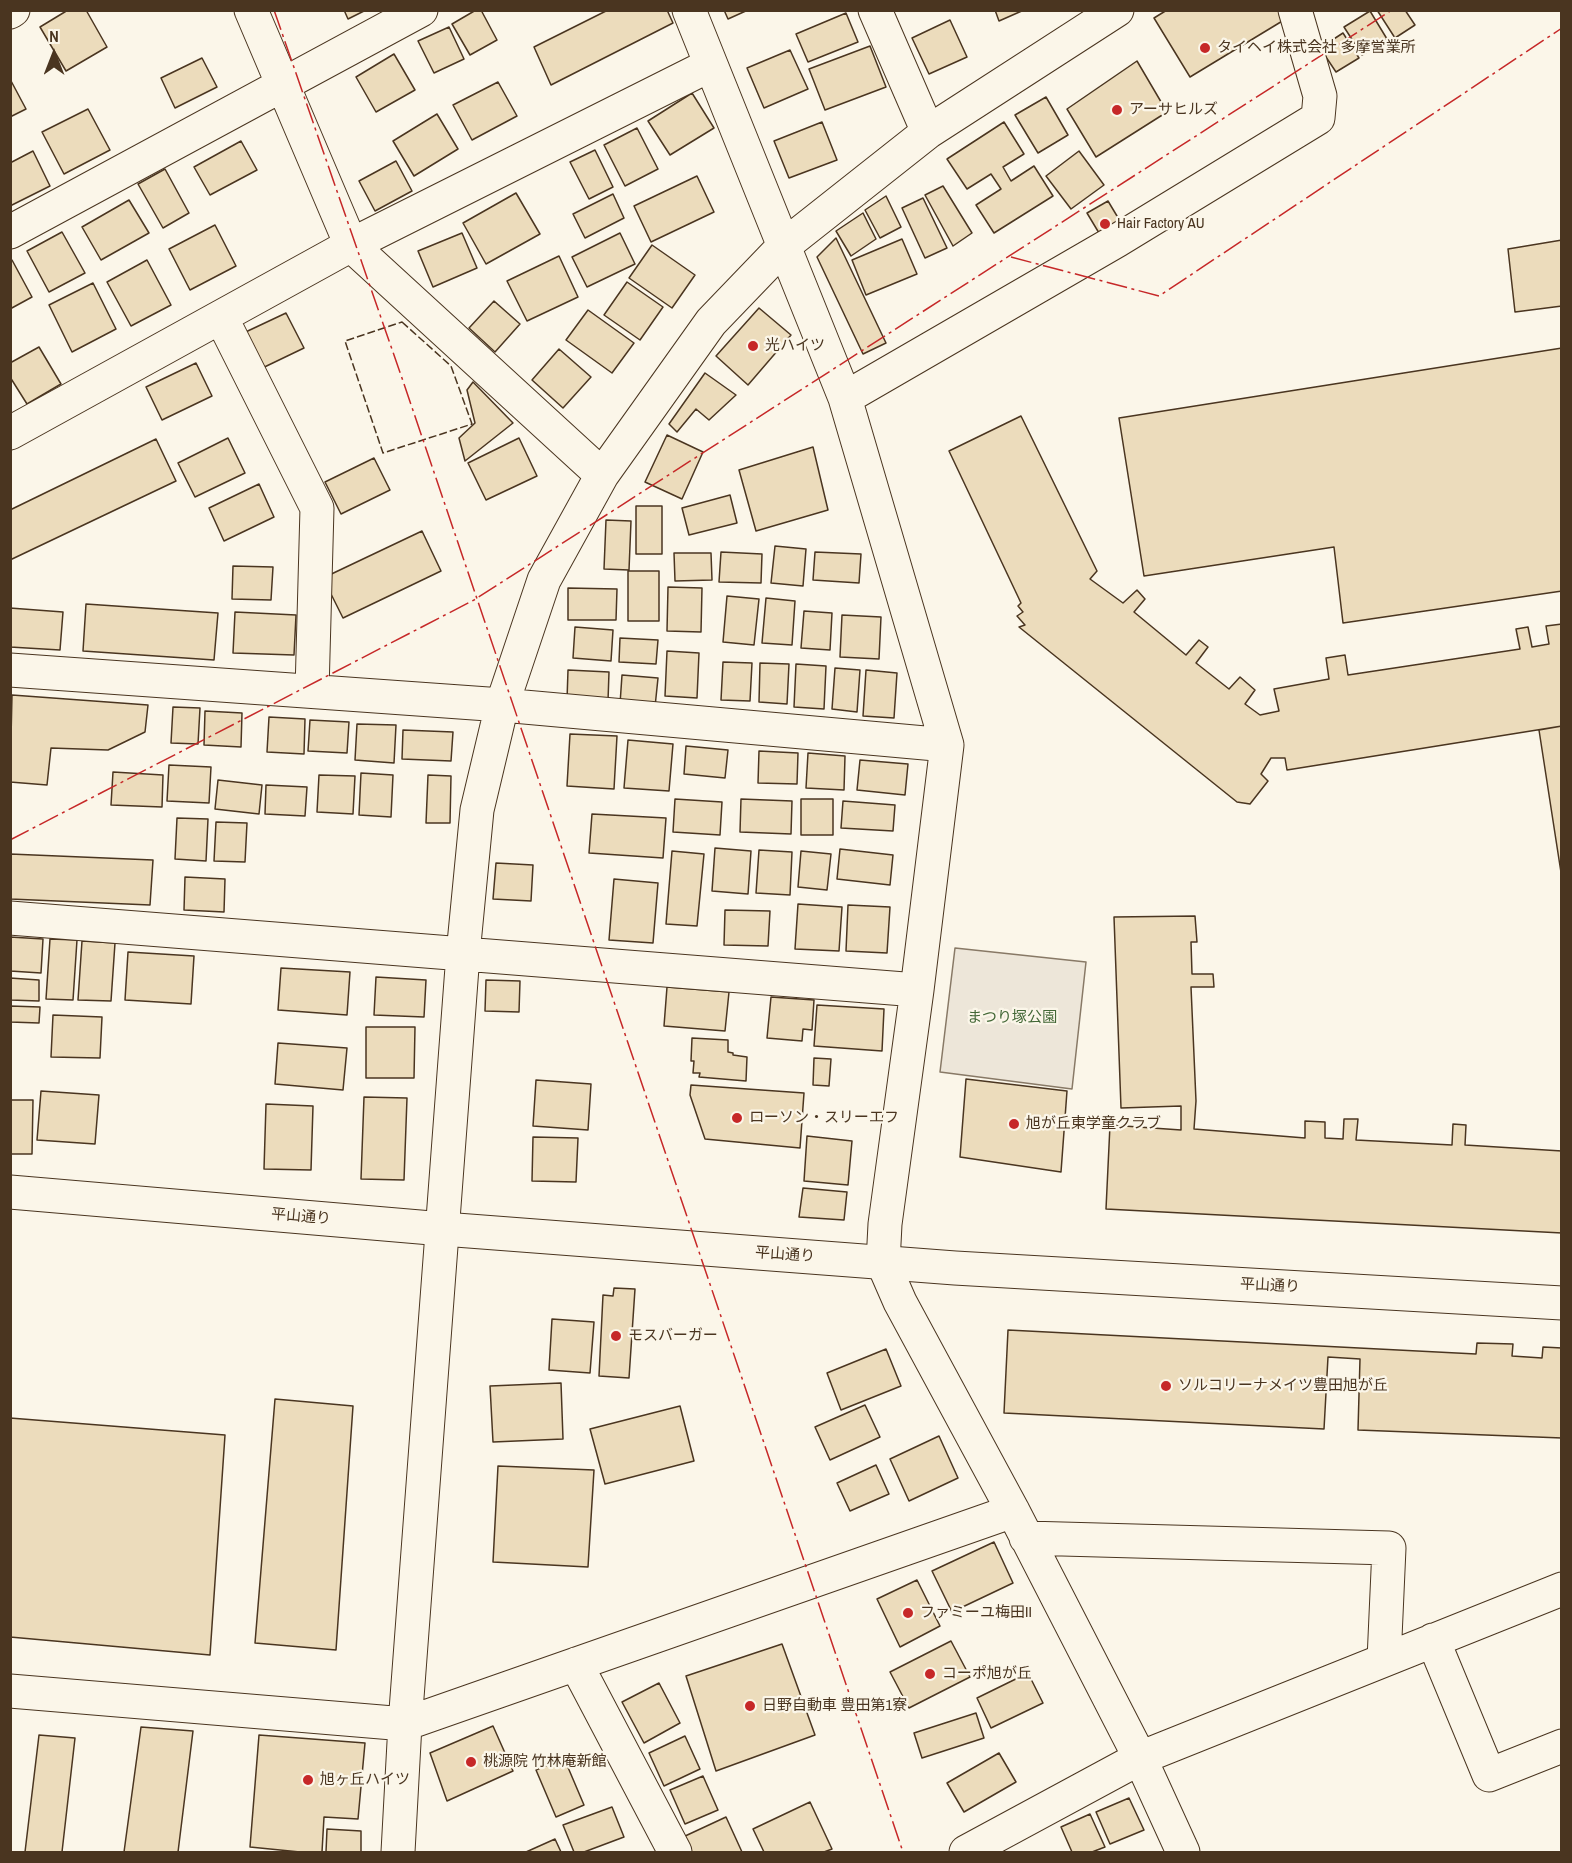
<!DOCTYPE html>
<meta charset="utf-8">
<style>
body{margin:0}
#map{position:relative;width:1572px;height:1863px;overflow:hidden;background:#fbf6e9;font-family:"Archivo Narrow",sans-serif}
canvas{display:block}
.frame{position:absolute;inset:0;border:12px solid #4a3520;pointer-events:none}
.north{position:absolute;left:24px;top:24px;width:60px;height:60px;-webkit-text-stroke:4px #fbf6e9;paint-order:stroke;rotate:0deg;font-size:16px;font-weight:700;line-height:24px;text-align:center;color:#4a3520}
.north::after{content:'';display:block;margin:auto;width:21px;height:27px;background:#4a3520;clip-path:polygon(50% 0,100% 100%,50% 72%,0 100%)}
</style>
<div id="map">
<canvas width="1572" height="1863"></canvas>
<div class="frame"></div>
<div class="north">N</div>
</div>
<script>
const ctx = document.querySelector('canvas').getContext('2d');
ctx.lineJoin = 'round';
function paint(path, color) { ctx.fillStyle = color; ctx.fill(path, 'evenodd'); }
function stroke(path, color, width, dash) { ctx.strokeStyle = color; ctx.lineWidth = width; ctx.lineCap = dash ? 'butt' : 'round'; ctx.setLineDash(dash || []); ctx.stroke(path); }
function write(font, color, halo, rows, align = 'center') {
  ctx.font = font + ' "Archivo Narrow","Noto Sans JP",sans-serif'; ctx.lineWidth = 4.5; ctx.setLineDash([]); ctx.textBaseline = 'middle'; ctx.strokeStyle = halo; ctx.fillStyle = color; for (const [text, x, y, turn = 0] of rows) {
    ctx.save(); ctx.translate(x, y); ctx.rotate((+turn || 0) * Math.PI / 180); ctx.textAlign = isNaN(turn) ? turn : align; if (halo) ctx.strokeText(text, 0, 0); ctx.fillText(text, 0, 0); ctx.restore();
  }
}
const green = new Path2D(`
 M955 948 1086 962 1072 1089 940 1072Z`);
const building = new Path2D(`
 M68 10H86L107 47 66 71 40 27Z
 M344 10H366L348 19Z
 M476 10H481L497 40 470 55 452 24Z
 M608 10H667L673 23 551 85 534 47Z
 M724 10H748L728 19Z
 M995 10H1024L999 21Z
 M1167 10H1279L1284 20 1190 77 1154 18Z
 M1377 10H1405L1415 25 1395 38Z
 M1370 11 1387 39 1362 55 1344 27Z
 M846 13 858 42 808 62 796 34Z
 M950 20 967 57 929 74 912 38Z
 M449 27 464 59 434 73 418 41Z
 M1343 33 1359 58 1336 72 1320 48Z
 M870 46 886 87 825 110 809 69Z
 M790 50 808 89 764 108 747 68Z
 M394 54 415 90 376 112 356 77Z
 M202 58 217 87 175 108 161 78Z
 M1137 61 1167 112 1096 157 1067 109Z
 M10 79 26 109 10 117Z
 M498 82 517 116 472 140 453 105Z
 M692 93 714 128 670 155 648 121Z
 M1046 97 1068 135 1038 153 1015 115Z
 M88 109 110 150 64 174 42 132Z
 M437 114 458 149 414 176 393 141Z
 M822 122 837 160 789 178 774 141Z
 M1004 122 1024 154 1003 167 1011 181 1034 166 1053 196 994 233 976 205 1001 189 991 174 967 189 947 159Z
 M637 128 658 169 625 186 604 145Z
 M241 141 257 170 210 195 194 167Z
 M595 150 613 187 589 199 570 162Z
 M33 151 50 186 10 206V163Z
 M1079 151 1104 185 1071 209 1046 176Z
 M396 161 412 191 375 211 359 181Z
 M165 169 189 213 163 228 138 184Z
 M697 176 714 212 651 242 634 206Z
 M943 186 972 233 953 246 925 195Z
 M516 193 540 234 486 264 463 223Z
 M613 194 624 218 585 238 573 214Z
 M886 196 901 227 880 238 865 210Z
 M923 198 947 248 925 258 902 208Z
 M129 200 149 233 101 260 82 227Z
 M1108 201 1120 221 1099 233 1087 213Z
 M863 213 876 239 851 256 836 231Z
 M215 225 236 266 190 290 169 249Z
 M62 232 85 273 49 292 27 251Z
 M462 233 477 268 433 287 418 251Z
 M620 233 635 264 587 287 572 257Z
 M836 238 886 343 863 354 817 257Z
 M902 239 917 274 866 295 852 260Z
 M1562 240V306L1515 312 1508 249Z
 M652 245 695 275 672 308 629 278Z
 M559 256 578 297 527 321 507 281Z
 M12 260 32 297 10 309V261Z
 M147 260 171 305 131 326 107 282Z
 M627 282 663 307 640 340 604 315Z
 M93 283 116 329 72 352 49 305Z
 M494 301 520 324 495 352 469 328Z
 M759 308 791 335 748 385 716 356Z
 M588 310 634 343 612 373 566 340Z
 M286 313 304 348 252 373 235 337Z
 M39 347 61 384 27 404 10 377V363Z
 M1562 348V591L1343 623 1334 547 1144 576 1119 418Z
 M559 349 591 377 563 408 532 380Z
 M196 363 212 396 162 420 146 387Z
 M705 373 736 395 709 420 696 409 677 432 669 424Z
 M473 382 513 423 465 461 459 438 475 423 467 390Z
 M1021 416 1097 571 1090 579 1123 603 1137 590 1145 599 1134 612 1186 655 1199 640 1208 647 1196 663 1229 689 1240 677 1255 690 1245 704 1260 715 1279 711 1274 689 1329 679 1326 658 1345 655 1348 675 1520 649 1516 629 1528 627 1532 647 1549 644 1546 626 1562 624V726L1287 770 1285 758H1271L1261 774 1268 781 1250 804 1237 802 1019 627 1025 625 1017 616 1023 612 1018 606 1021 603 949 451Z
 M667 435 703 452 682 499 645 482Z
 M228 438 245 473 195 497 178 463Z
 M519 438 537 476 486 500 468 463Z
 M156 439 176 481 10 560V510Z
 M813 447 828 510 756 531 739 470Z
 M374 458 390 490 341 514 325 482Z
 M259 484 274 517 224 541 209 508Z
 M730 495 737 523 689 535 682 508Z
 M636 506H662V554H636Z
 M606 520 631 521 629 570 604 569Z
 M422 531 441 571 343 618 323 578Z
 M775 546 806 549 803 586 771 583Z
 M721 552 762 554 761 583 719 582Z
 M815 552 861 554 859 583 813 580Z
 M674 553H711L712 580 675 581Z
 M233 566 273 567 271 600 232 599Z
 M628 571H659V621H628Z
 M668 587 702 588 701 632 667 631Z
 M568 588 617 589 616 620H568Z
 M727 596 759 599 754 645 723 642Z
 M766 598 795 601 792 645 762 643Z
 M86 604 218 613 214 660 83 651Z
 M10 608 63 612 60 650 10 647Z
 M804 611 832 613 830 650 801 648Z
 M235 612 296 615 294 655 233 653Z
 M842 615 881 617 879 659 840 657Z
 M575 627 613 630 611 661 573 658Z
 M620 638 658 640 656 664 619 662Z
 M667 651 699 653 697 698 665 696Z
 M723 662 752 663 750 701 721 700Z
 M760 663 789 664 787 704 759 702Z
 M796 664 826 666 824 709 794 707Z
 M835 668 860 670 857 712 832 709Z
 M568 670 609 672 608 701 567 700Z
 M866 670 897 673 894 718 863 716Z
 M622 675 658 678 655 707 620 704Z
 M12 695 148 705 145 732 108 750 51 748 47 785 10 782Z
 M173 707 200 708 198 744 171 743Z
 M205 711 242 713 241 747 204 745Z
 M269 717 305 719 304 754 267 752Z
 M310 720 349 722 347 753 308 751Z
 M357 724 396 725 394 763 355 760Z
 M1562 726V879L1539 730Z
 M403 730 453 732 451 761 402 759Z
 M570 734 617 736 614 789 567 786Z
 M628 740 673 744 669 791 624 788Z
 M686 746 728 750 725 778 684 774Z
 M759 751 798 753 797 784 758 783Z
 M808 753 845 756 844 790 806 788Z
 M860 760 908 764 905 795 857 790Z
 M169 765 211 767 209 803 167 801Z
 M113 772 163 775 162 807 111 805Z
 M361 773 393 775 391 817 359 815Z
 M319 775 355 776 353 814 317 812Z
 M428 775 451 776 450 823H426Z
 M218 780 262 785 259 814 215 809Z
 M266 785 307 787 305 816 265 814Z
 M675 799 722 802 720 835 673 832Z
 M741 799 792 801 791 834 740 832Z
 M801 799H833V835H801Z
 M843 801 895 805 893 831 841 828Z
 M592 814 666 818 663 858 589 853Z
 M177 818 208 819 206 861 175 859Z
 M216 822 247 823 245 862 214 861Z
 M715 848 751 851 748 894 712 891Z
 M840 849 893 855 890 885 837 879Z
 M759 850 792 852 790 895 756 893Z
 M672 851 704 854 697 926 666 924Z
 M801 851 831 854 827 890 798 887Z
 M10 854 153 860 150 905 10 899Z
 M496 863 533 865 531 901 493 899Z
 M185 877 225 879 224 912 184 910Z
 M614 879 658 883 653 943 609 940Z
 M798 904 842 907 839 951 795 949Z
 M848 905 890 907 887 953 846 951Z
 M725 910 770 911 768 946 724 945Z
 M1195 916 1197 942H1191L1192 974H1213L1214 987H1191L1196 1101 1194 1129 1305 1138V1121L1325 1122V1138L1343 1139 1344 1119H1358L1356 1140 1452 1145 1453 1124 1466 1125 1465 1145 1562 1151V1233L1106 1209 1110 1125 1181 1130V1106L1121 1108 1114 917Z
 M10 937 43 939 41 973 10 971Z
 M50 939 77 940 73 1000 46 999Z
 M82 941 115 943 111 1001 78 1000Z
 M128 952 194 956 191 1004 125 1000Z
 M281 968 350 972 347 1015 278 1010Z
 M376 977 426 980 424 1017 374 1015Z
 M10 978 39 980V1001L10 1000Z
 M486 980 520 981 519 1012 485 1011Z
 M667 987 729 992 725 1031 664 1026Z
 M771 997 814 1000 812 1030 803 1029 802 1041 767 1038Z
 M817 1005 884 1009 882 1051 814 1046Z
 M10 1006 40 1007 39 1023 10 1022Z
 M53 1015 102 1017 100 1058 51 1057Z
 M366 1027H415L414 1078H366Z
 M692 1038 728 1040V1052L733 1053V1055L747 1057 746 1081 699 1077 700 1073H693L694 1061H691Z
 M278 1043 347 1048 343 1090 275 1084Z
 M814 1058 831 1059 829 1086 813 1085Z
 M966 1079 1067 1091 1061 1172 960 1157Z
 M536 1080 591 1084 588 1130 533 1126Z
 M691 1085 804 1093 800 1148 705 1139 690 1095Z
 M41 1091 99 1095 95 1144 37 1140Z
 M364 1097 407 1098 404 1180 361 1179Z
 M10 1100H33L32 1154H10Z
 M266 1104 313 1106 311 1170 264 1169Z
 M807 1136 852 1141 848 1185 804 1181Z
 M533 1137 578 1138 576 1182 532 1181Z
 M803 1188 847 1192 844 1220 799 1217Z
 M614 1288 635 1289 629 1378 599 1376 603 1295 613 1296Z
 M552 1319 594 1322 590 1373 549 1370Z
 M1008 1330 1476 1354 1477 1343 1513 1344 1512 1356 1542 1358 1543 1347 1562 1348V1438L1358 1430 1360 1359 1328 1357 1324 1429 1004 1413Z
 M886 1349 901 1386 841 1410 827 1373Z
 M561 1383 563 1439 493 1442 490 1386Z
 M275 1399 353 1406 336 1650 255 1643Z
 M865 1405 880 1437 830 1460 815 1427Z
 M680 1406 694 1461 605 1484 590 1429Z
 M10 1418 225 1435 210 1655 10 1637Z
 M939 1436 958 1478 909 1501 890 1459Z
 M876 1465 889 1494 850 1511 837 1483Z
 M498 1466 594 1470 588 1567 493 1562Z
 M994 1542 1013 1583 952 1612 932 1571Z
 M917 1580 940 1626 900 1647 877 1599Z
 M951 1641 970 1677 909 1708 890 1672Z
 M782 1644 815 1735 716 1771 686 1676Z
 M1028 1673 1043 1703 991 1728 977 1698Z
 M659 1683 680 1723 644 1743 622 1702Z
 M976 1713 984 1738 922 1758 914 1733Z
 M493 1726 513 1771 447 1801 430 1753Z
 M141 1727 193 1731 178 1852H124Z
 M39 1735 75 1738 62 1852H25Z
 M259 1735 365 1743 358 1819 324 1817 322 1852H300L250 1847Z
 M685 1736 700 1769 664 1786 649 1753Z
 M999 1753 1016 1782 964 1812 947 1783Z
 M564 1758 584 1805 556 1817 536 1770Z
 M703 1776 718 1810 685 1824 670 1790Z
 M1129 1798 1144 1830 1110 1844 1096 1812Z
 M810 1802 832 1849 824 1852H764L753 1829Z
 M612 1807 624 1837 584 1852H574L563 1825Z
 M1090 1814 1105 1847 1092 1852H1072L1061 1827Z
 M726 1817 742 1852H690L683 1837Z
 M327 1829 361 1831V1852H326Z
 M555 1839 561 1852H526Z`);
const minor = new Path2D(`
 M251 10 351 245 602 475
 M689 10 845 398 947 745 917 990 885 1224 883 1263 900 1302 1013 1511 1140 1758 1183 1852
 M875 10 928 132
 M10 12 13 10
 M10 232 421 10
 M221 317 317 508 312 691
 M845 398 1118 240 1318 118 1320 96 1295 10
 M10 433 351 245 710 65
 M10 670 502 705 947 745
 M10 918 917 990
 M1026 1538 1389 1548 1384 1660
 M1433 1640 1489 1775 1562 1746
 M576 1664 675 1852
 M10 1691 405 1724 1013 1511
 M398 1852 405 1724 463 954 477 810 502 705 544 580 602 475 711 322 785 245 928 132 1117 10
 M966 1852 1140 1758 1562 1589`);
const major = new Path2D(`
 M10 1192 443 1229 955 1268 1562 1303`);
const fence = new Path2D(`
 M402 322 451 366 472 424 383 453 345 341Z`);
const power = new Path2D(`
 M274 10 403 381 903 1852
 M1011 257 1159 296 1562 28
 M10 840 474 600 1392 10`);
const markers = [
 [1205,48,6,"#c62828"],
 [1117,110,6,"#c62828"],
 [1105,224,6,"#c62828"],
 [753,346,6,"#c62828"],
 [737,1118,6,"#c62828"],
 [1014,1124,6,"#c62828"],
 [616,1336,6,"#c62828"],
 [1166,1386,6,"#c62828"],
 [908,1613,6,"#c62828"],
 [930,1674,6,"#c62828"],
 [750,1706,6,"#c62828"],
 [471,1762,6,"#c62828"],
 [308,1780,6,"#c62828"]
];
const poiNames = [
 ["タイヘイ株式会社 多摩営業所",1217,48],
 ["アーサヒルズ",1129,110],
 ["Hair Factory AU",1117,224],
 ["光ハイツ",765,346],
 ["ローソン・スリーエフ",749,1118],
 ["旭が丘東学童クラブ",1026,1124],
 ["モスバーガー",628,1336],
 ["ソルコリーナメイツ豊田旭が丘",1178,1386],
 ["ファミーユ梅田II",920,1613],
 ["コーポ旭が丘",942,1674],
 ["日野自動車 豊田第1寮",762,1706],
 ["桃源院 竹林庵新館",483,1762],
 ["旭ヶ丘ハイツ",320,1780]
];
const parkNames = [
 ["まつり塚公園",1012,1018]
];
const streetNames = [
 ["平山通り",301,1217,5],
 ["平山通り",785,1255,4],
 ["平山通り",1270,1286,3]
];
paint(green, '#ede6d9');
stroke(green, '#887966', 1.5);
paint(building, '#ecdcbc');
stroke(building, '#4a3520', 1.5);
stroke(minor, '#4a3520', 35);
stroke(major, '#4a3520', 35);
stroke(minor, '#fbf6e9', 33);
stroke(major, '#fbf6e9', 33);
stroke(fence, '#4a3520', 1.5, [8, 3]);
stroke(power, '#c62828', 1.5, [21, 4.5, 3, 4.5]);
for (const [x, y, r, color] of markers) { const dot = new Path2D(); dot.arc(x, y, r, 0, 2 * Math.PI); ctx.fillStyle = color; ctx.fill(dot); stroke(dot, '#fbf6e9', 2); }
write('15px', '#4a3520', '#fbf6e9', poiNames, 'left');
write('15px', '#436837', '#fbf6e9', parkNames);
write('15px', '#4a3520', '#fbf6e9', streetNames);
</script>
